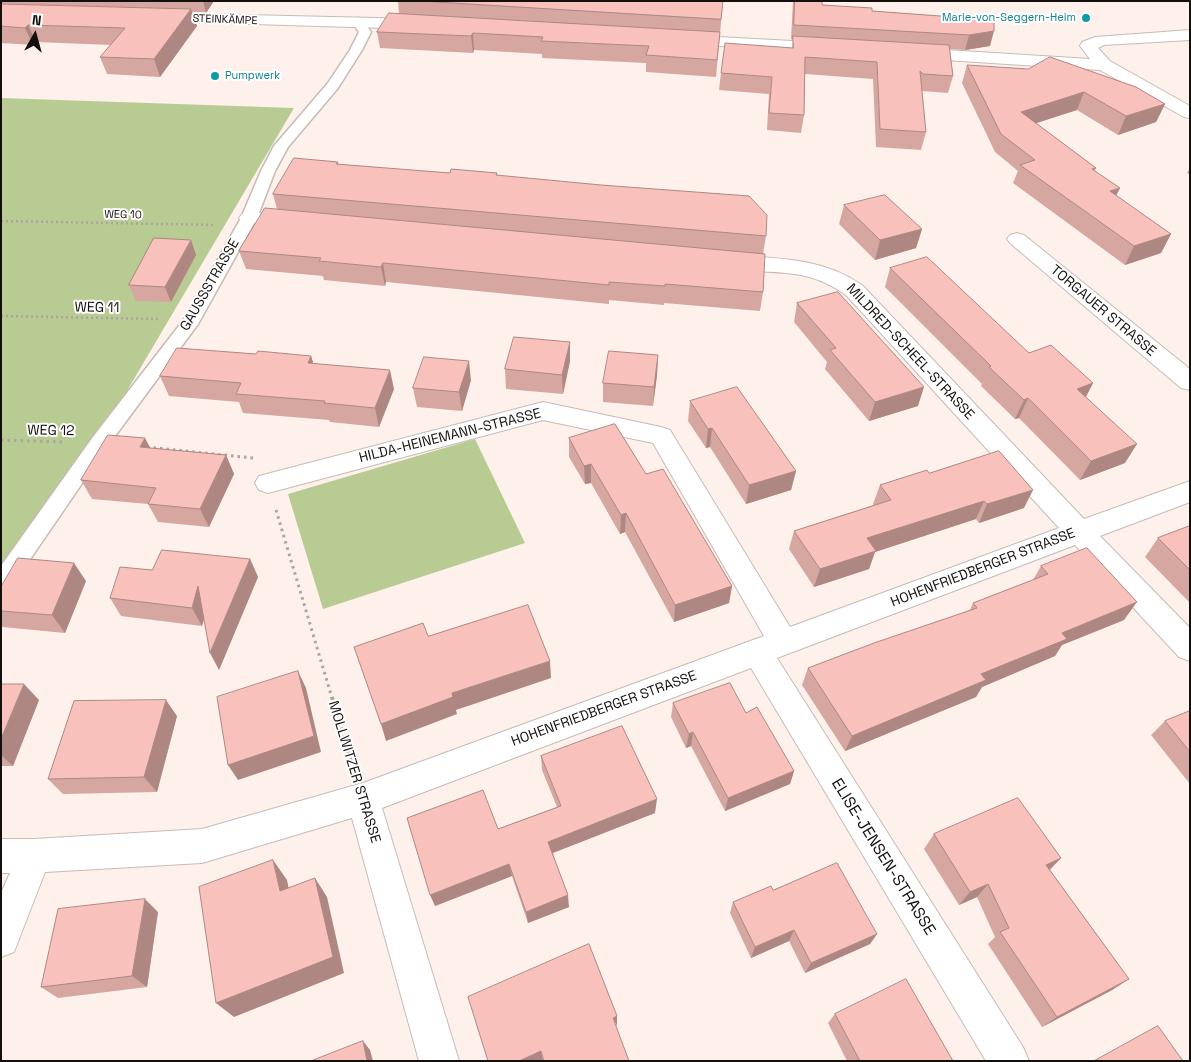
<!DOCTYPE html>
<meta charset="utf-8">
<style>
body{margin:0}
#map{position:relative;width:1191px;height:1062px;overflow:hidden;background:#fef1ec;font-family:"Space Grotesk",sans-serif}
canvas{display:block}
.frame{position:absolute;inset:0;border:2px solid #130f0d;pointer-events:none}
.north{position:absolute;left:10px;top:10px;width:50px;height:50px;-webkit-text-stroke:4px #fff;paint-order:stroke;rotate:7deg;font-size:14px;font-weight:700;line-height:20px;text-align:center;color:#130f0d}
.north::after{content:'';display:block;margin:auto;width:18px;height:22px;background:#130f0d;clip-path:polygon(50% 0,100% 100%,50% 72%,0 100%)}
</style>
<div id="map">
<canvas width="1191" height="1062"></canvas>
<div class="frame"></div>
<div class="north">N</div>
</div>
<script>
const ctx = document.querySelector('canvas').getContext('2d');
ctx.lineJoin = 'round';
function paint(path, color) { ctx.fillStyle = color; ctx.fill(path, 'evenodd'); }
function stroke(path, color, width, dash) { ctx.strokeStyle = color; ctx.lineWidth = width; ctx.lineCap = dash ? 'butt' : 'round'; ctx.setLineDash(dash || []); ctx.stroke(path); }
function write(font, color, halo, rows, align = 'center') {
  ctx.font = font + ' "Space Grotesk",sans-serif'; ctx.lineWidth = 4; ctx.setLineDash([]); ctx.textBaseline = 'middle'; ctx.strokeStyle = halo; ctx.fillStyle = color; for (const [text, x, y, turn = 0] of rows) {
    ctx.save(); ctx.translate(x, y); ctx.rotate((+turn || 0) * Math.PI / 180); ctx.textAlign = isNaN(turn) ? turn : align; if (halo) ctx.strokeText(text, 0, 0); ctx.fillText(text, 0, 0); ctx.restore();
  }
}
const green = new Path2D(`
 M1 98 294 108 1 604Z
 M475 439 525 543 323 609 288 494Z`);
const pathFar2 = new Path2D(`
 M1 221 216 225
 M1 316 158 319`);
const pathFar1 = new Path2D(`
 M1 440 66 442
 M147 447 253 458
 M276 510 332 698`);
const path = new Path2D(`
 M332 697 352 765`);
const lane = new Path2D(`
 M358 18 362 19 371 32 362 50 338 88 288 147 275 171 257 218 198 324 107 447 9 590 1 593V566L93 437 185 318 241 218 261 171 274 146 328 83 350 50 359 32 352 22Z`);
const street = new Path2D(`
 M158 13 420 19 426 21 428 24 426 27 420 29 152 21 150 18 152 15Z
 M1190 30V40L1104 45 1098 48 1110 61 1190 106V118L1184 117 1100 70 914 58 908 57 906 53 908 49 914 48 1090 59 1080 46 1082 42 1095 37Z
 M682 35 829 43 835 44 837 48 835 52 829 53 676 43 674 40 676 37Z
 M249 212 296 216 303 218 306 222 303 226 296 228 242 222 239 218 242 214Z
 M1017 233 1024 235 1190 369V390L1181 388 1010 243 1007 239 1010 235Z
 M727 255C774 258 821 257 862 285L1084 519 1190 481V502L1100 536 1190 628V661L1179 657 1075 545 777 658 1023 1047 1029 1061H986L751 668 382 808 459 1061H419L352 818 202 863 45 872 14 952 1 957V893L10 873H1V839H34L202 829 363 783 764 636 653 443 543 420 268 493 259 490 255 483 259 476 543 402 661 427 670 430 790 627 1059 528 846 295C799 262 768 278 719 266L716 261 719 256Z`);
const wall = new Path2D(`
 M1 1H214L206 13 192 12 197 26 160 77 107 74 100 57 111 45 36 42 33 45 1 43Z
 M398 1H723L716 77 646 72V63L542 58V54L474 50 473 53 380 48 377 32 399 13Z
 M793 1H822V5L872 11 994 20 990 46 965 50 949 49 953 76 948 93 922 91 926 132 921 150 876 147 873 79 805 74 804 115 801 133 767 130 769 94 719 90 721 73 792 48 793 40 791 39Z
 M967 65 1165 104 1156 122 1118 135 1077 110 1036 123 1096 168 1095 171 1116 196 1171 234 1161 253 1125 265 1013 183 1018 171 995 152 962 83Z
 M338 162 339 165 450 173H497V175L766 236 763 254V292L760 311 664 303V305L609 300V304L386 282 385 286 324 280 323 276 246 269 239 251 277 209 273 194Z
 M1190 168V175L1187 173Z
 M844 205 922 229 916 248 875 260 839 224Z
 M191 240 196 255 171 302 136 301 129 285Z
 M890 268 1029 353 1093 383 1086 397 1125 463 1080 480 1019 418 1015 419 981 386 982 384 885 287Z
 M797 303 918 406 869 421 825 369 827 362 794 322Z
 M570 342V361L563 394 506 389 505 369Z
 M256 354 311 356 313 363 394 389 379 427 330 422 329 420 243 413 239 402 169 396 160 376Z
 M658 355 657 375 653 406 603 402V383Z
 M471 380 462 411 417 407 413 388Z
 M690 401 796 471 791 490 746 504 710 447 706 448 688 421Z
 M569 438 646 474 732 586 729 603 674 622 625 532 620 534 591 483 585 484 569 457Z
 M151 448 226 455 234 474 209 527 158 522 148 504 92 499 81 480Z
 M929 473 1024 508 979 523 976 519 875 552 869 569 814 587 789 549 794 531 874 505 873 504 880 485Z
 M1190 526V603L1145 557 1158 538Z
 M250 559 258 577 219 670 204 619 202 626 121 616 110 598 152 570Z
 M1041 566 1124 620 1062 645 1055 656 982 687 976 697 845 751 802 685 808 668 970 610 973 603 1033 580Z
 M86 581 65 633 3 627 1 626V587Z
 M1 684 39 700 13 766H1Z
 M673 703 746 713 794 771 790 784 725 811 691 746 686 748 671 717Z
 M1190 711V784L1151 735 1165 721Z
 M177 716 157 792 63 794 48 779Z
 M541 756 655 813 553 853 569 907 528 923 512 876 435 906 498 829 557 807 542 770Z
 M934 834 1061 858 1050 870 1129 979 1112 990 1042 1027 988 944 995 937 977 897 959 905 924 849Z
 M773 890 877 934 870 944 805 973 789 941 751 958 730 913 733 902Z
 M158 912 147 987 58 998 41 987Z
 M835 1014 953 1061H847L828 1023Z`);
const shadedWall = new Path2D(`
 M203 1H214L206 13Z
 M191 9 197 26 160 77 154 59Z
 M28 25 36 42 33 45 25 28Z
 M994 31 990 46 965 50 969 35Z
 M473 33 474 50 473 53 471 36Z
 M1084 92 1077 110 1015 130 1021 112Z
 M1165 104 1156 122 1118 135 1126 116Z
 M1120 188 1111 206 1110 191Z
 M922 229 916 248 875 260 880 240Z
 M1171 234 1161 253 1125 265 1134 246Z
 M191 240 196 255 171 302 165 287Z
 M383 263 386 282 385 286 381 267Z
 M570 342V361L563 394 562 375Z
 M658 355 657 375 653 406 654 387Z
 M311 356 317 375 308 363Z
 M469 361 471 380 462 411 459 392Z
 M390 370 394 389 379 427 375 408Z
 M1093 383 1083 402 1077 389Z
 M924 387 918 406 869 421 875 402Z
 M1028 398 1019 418 1015 419 1024 400Z
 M712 428 710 447 706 448 708 429Z
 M145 438 155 457 140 447Z
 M1137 444 1125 463 1080 480 1091 461Z
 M226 455 234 474 209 527 200 509Z
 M591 464V483L585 484 584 466Z
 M796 471 791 490 746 504 749 485Z
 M1033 490 1024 508 979 523 987 504Z
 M984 501 976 519 875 552 869 569 814 587 820 569 867 538Z
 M626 513 625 532 620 534 621 515Z
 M250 559 258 577 219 670 210 653Z
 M74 563 86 581 65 633 52 615Z
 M198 586 208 604 202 626 192 608Z
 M732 586 729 603 674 622 675 605Z
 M1137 602 1124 620 1062 645 1055 656 982 687 976 697 845 751 852 736 981 674 1062 633Z
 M550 661 551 678 456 710 457 714 386 741 381 724 452 693Z
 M298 671 306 688 321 752 238 780 228 765Z
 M24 684 39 700 13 766 1 755V739Z
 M166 700 177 716 157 792 144 777Z
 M693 732 691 746 686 748 689 734Z
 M794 771 790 784 725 811 728 798Z
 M657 799 655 813 550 854 548 842Z
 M1061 858 1048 871 1046 865Z
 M273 860 287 880 293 909 280 891Z
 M509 864 512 876 435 906 430 895Z
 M315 878 327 897 344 973 234 1017 216 1003Z
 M988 884 977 897 959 905 970 892Z
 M568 895 569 907 528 923 526 912Z
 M145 899 158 912 147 987 132 976Z
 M794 930 789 941 751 958 755 947Z
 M877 934 870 944 805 973 811 963Z
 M1129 979 1112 990 1042 1027 1057 1017Z
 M617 1016V1026L613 1018Z
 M363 1041 370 1050 373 1061H367Z
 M541 1051 543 1060 541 1061H519Z`);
const building = new Path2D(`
 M420 1H723L721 19Z
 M795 1H822V5L872 8V11L994 20V31L969 35 794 25Z
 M1 4 191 9 154 59 100 57 125 28 28 25 25 28 1 26Z
 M389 13 720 32 717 60 646 55 649 46 541 41 543 37 473 33 471 36 377 32Z
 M793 36 949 45 953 76 923 74 920 71 926 132 880 129 877 62 805 57 804 115 769 113 772 77 721 73 725 43 793 48Z
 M1050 57 1136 87 1165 104 1126 116 1084 92 1021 112 1096 168 1092 169 1120 188 1110 191 1171 234 1134 246 1020 165 1035 160 1001 134 967 65 1028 69Z
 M294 158 338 162 336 164 450 173 451 169 497 173 496 175 601 185 749 196 767 215 766 236 273 194Z
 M885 195 922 229 880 240 844 205Z
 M265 208 765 254 763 292 665 284V286L609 282V285L383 263 381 267 319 261 321 258 239 251Z
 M154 238 191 240 165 287 129 285Z
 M927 257 1029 353 1051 345 1093 383 1077 389 1137 444 1091 461 1028 398 1024 400 989 367 991 366 890 268Z
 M838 292 924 387 875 402 830 350 836 348 797 303Z
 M514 337 570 342 562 375 505 369Z
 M177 348 256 354 258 351 311 356 308 363 390 370 375 408 324 403 325 401 236 394 241 383 160 376Z
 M609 351 658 355 654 387 603 383Z
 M424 357 469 361 459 392 413 388Z
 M737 387 796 471 749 485 712 428 708 429 690 401Z
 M615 424 646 474 663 469 732 586 675 605 626 513 621 515 591 464 584 466 569 438Z
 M108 435 145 438 140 447 226 455 200 509 148 504 156 488 81 480Z
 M999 451 1033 490 987 504 984 501 867 538 876 551 820 569 794 531 891 500 880 485 927 470 929 473Z
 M1190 526V570L1158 538Z
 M1087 548 1137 602 1062 633 1067 639 981 674 986 680 852 736 808 668 874 643 977 608 973 603 1048 574 1041 566Z
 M162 550 250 559 210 653 198 586 192 608 110 598 120 567 152 570Z
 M18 558 74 563 52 615 1 611V587Z
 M528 605 550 661 452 693 453 697 381 724 354 647 423 623 428 636Z
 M298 671 314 736 228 765 217 697Z
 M730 683 746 713 757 707 794 771 728 798 693 732 689 734 673 703Z
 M1 684H24L1 739Z
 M166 700 144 777 48 779 74 701Z
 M1190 711V752L1165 721Z
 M622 726 657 799 548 842 568 895 526 912 509 864 430 895 407 818 483 790 498 829 561 806 541 756Z
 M1018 798 1061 858 1046 865 1129 979 1057 1017 1000 932 1009 928 988 884 970 892 934 834Z
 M273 860 280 891 315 878 333 957 216 1003 199 887Z
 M837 863 877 934 811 963 794 930 755 947 733 902 771 886 773 890Z
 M145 899 132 976 41 987 58 909Z
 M589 944 617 1016 613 1018 629 1061H544L541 1051 519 1061H488L468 997Z
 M906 979 953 1061H860L835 1014Z
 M1158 1026 1183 1061H1094Z
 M363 1041 367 1061H311Z`);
const markers = [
 [1086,18,5,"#0f9aa8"],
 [215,76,5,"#0f9aa8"]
];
const farCulturenames = [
 ["Marie-von-Seggern-Heim",1076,18],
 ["Pumpwerk",225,76,"left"]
];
const farStreetnames = [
 ["STEINKÄMPE",225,20,2],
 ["WEG 10",123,215,1]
];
const streetNames = [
 ["GAUSSSTRASSE",210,285,-60],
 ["WEG 11",97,308,1],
 ["TORGAUER STRASSE",1103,311,40],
 ["MILDRED-SCHEEL-STRASSE",910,352,47],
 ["WEG 12",51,431,1],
 ["HILDA-HEINEMANN-STRASSE",450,436,-14],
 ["HOHENFRIEDBERGER STRASSE",983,568,-21],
 ["HOHENFRIEDBERGER STRASSE",604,709,-20],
 ["MOLLWITZER STRASSE",354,772,73]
];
const nearStreetnames = [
 ["ELISE-JENSEN-STRASSE",883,857,58]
];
paint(green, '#b7cb92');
stroke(lane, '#c6bbb5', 3);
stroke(street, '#c6bbb5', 2);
stroke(pathFar2, '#ada39f', 2.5, [2, 3]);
stroke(pathFar1, '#ada39f', 3, [2.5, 4]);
stroke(path, '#ada39f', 4, [3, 5]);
paint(lane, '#fff');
paint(street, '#fff');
paint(wall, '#d6a6a1');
paint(shadedWall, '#ae8783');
paint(building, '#f9c1bb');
stroke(building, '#ae8783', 1);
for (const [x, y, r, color] of markers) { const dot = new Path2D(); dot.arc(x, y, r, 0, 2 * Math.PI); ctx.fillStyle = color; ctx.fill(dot); stroke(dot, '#fff', 2); }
write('11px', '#0d838f', '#fff', farCulturenames, 'right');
write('11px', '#130f0d', '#fff', farStreetnames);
write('14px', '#130f0d', '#fff', streetNames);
write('16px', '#130f0d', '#fff', nearStreetnames);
</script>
